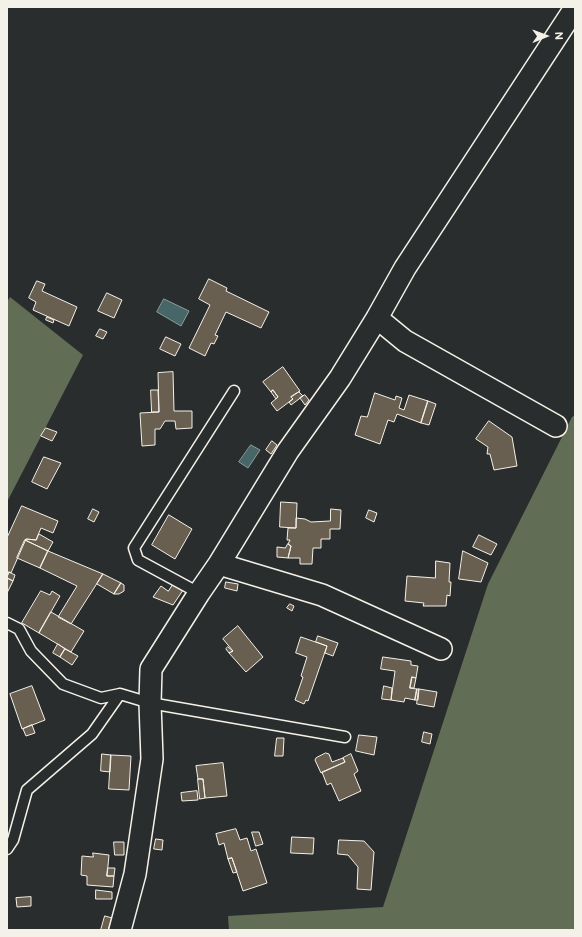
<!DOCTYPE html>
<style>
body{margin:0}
#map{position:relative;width:582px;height:937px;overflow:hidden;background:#2a2d2e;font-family:"Balsamiq Sans",sans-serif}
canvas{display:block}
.frame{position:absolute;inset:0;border:8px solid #f4f1e8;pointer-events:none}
.north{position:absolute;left:526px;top:16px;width:40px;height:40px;-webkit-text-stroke:3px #2a2d2e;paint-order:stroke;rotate:89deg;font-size:11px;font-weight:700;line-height:16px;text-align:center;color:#f4f1e8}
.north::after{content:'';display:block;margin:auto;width:14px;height:18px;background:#f4f1e8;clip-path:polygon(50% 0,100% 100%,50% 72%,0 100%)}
</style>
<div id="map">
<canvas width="582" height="937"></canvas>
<div class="frame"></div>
<div class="north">N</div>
</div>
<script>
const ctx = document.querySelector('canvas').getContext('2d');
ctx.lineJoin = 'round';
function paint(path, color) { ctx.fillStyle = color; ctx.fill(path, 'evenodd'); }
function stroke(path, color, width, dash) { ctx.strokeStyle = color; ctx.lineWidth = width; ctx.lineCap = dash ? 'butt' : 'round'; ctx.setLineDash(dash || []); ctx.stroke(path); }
const green = new Path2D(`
 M10 297 83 355 7 502V302Z
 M575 415V930H229L228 916 383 907 488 584 572 417Z`);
const water = new Path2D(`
 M164 299 189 311 181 326 157 312Z
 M251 445 260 450 248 468 239 462Z`);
const building = new Path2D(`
 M209 279 227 288 226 291 269 312 261 328 226 312 215 335 218 336 214 344 211 343 205 356 189 348 210 305 199 299Z
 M37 281 45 284 42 291 77 307 69 326 33 310 36 302 29 298Z
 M107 293 122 300 114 318 98 311Z
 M47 317 54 320 53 323 46 320Z
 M100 329 107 332 103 339 96 336Z
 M166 337 181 344 175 356 160 349Z
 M283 367 300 391 291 397 293 399 277 411 271 403 278 397 273 390 271 392 263 382Z
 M173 372 174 411H192V428L176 429 175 421H165L160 429H155V445L142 446 140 413 159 412 158 373Z
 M151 390H158L159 412H152Z
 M273 390 278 397 276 399 271 392Z
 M299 392 303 396 291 405 289 402 293 399 291 397Z
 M375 393 395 400 396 396 402 398 399 408 404 410 409 395 428 401 421 423 397 414 394 422 388 420 380 444 355 435 361 416 367 417Z
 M305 395 309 400 305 405 300 398Z
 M428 401 436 404 429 425 421 423Z
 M489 421 512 437 517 466 494 470 490 454H487L488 447 476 439Z
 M46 428 57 432 52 441 41 436Z
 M272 441 277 445 271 454 266 450Z
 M44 457 61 463 47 489 32 482Z
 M281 502 297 503 296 528 280 527Z
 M22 506 58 521 53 533 41 528 36 540 26 539 11 573 9 572 7 577V538Z
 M93 509 99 512 94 522 88 519Z
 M331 509 341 510 340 529H330V539H321V548H313L312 564H300V558H288L291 546 288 544 290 540H287L288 528H296V518L305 519 311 522 330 521Z
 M369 510 377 513 374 522 366 518Z
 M169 515 192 529 175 559 152 545Z
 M39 534 53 542 48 551 25 540 26 539 36 540Z
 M479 535 497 544 491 555 473 547Z
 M25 540 48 551 40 568 17 558Z
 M288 544 291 546 288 558 277 557V547L285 548Z
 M48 551 103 574 71 624 58 617 77 586 40 568Z
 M463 551 488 563 481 582 459 579Z
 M436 561 450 563 449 582H451L450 596 447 595 446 606H423L424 603 405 601 407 576 435 578Z
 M9 572 15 575 13 581 7 578Z
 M103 574 121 583 114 594 97 584Z
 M7 578 13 581 7 593Z
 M226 582 238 584 237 591 225 588Z
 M121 583 124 585V591L119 594H114Z
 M174 583 183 590 173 605 153 597 161 586 168 591Z
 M41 591 50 595 52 591 60 596 39 633 22 623Z
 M290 604 294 606 292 611 287 608Z
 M51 612 84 631 71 652 39 633Z
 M238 626 263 657 246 672 229 653 233 651 223 639Z
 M318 636 338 643 333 656 325 653 327 646 316 642Z
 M301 637 327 646 308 701 306 700 304 704 295 700 303 677 301 676 307 657 296 653Z
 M58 644 65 649 60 657 53 653Z
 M228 647 233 651 229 653 226 649Z
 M65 649 78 656 72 665 60 657Z
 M383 657 411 661V665L418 666 416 678 412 677 410 688 417 689 415 700 405 698 404 702 391 700 395 671 381 669Z
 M412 677 416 678 414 688H410Z
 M32 686 45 720 22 729 10 694Z
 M384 686 392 688 391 700 382 699Z
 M417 689H419L418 700H415Z
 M419 689 437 692 434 707 417 704Z
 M32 725 35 733 26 736 23 729Z
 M424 732 432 734 430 744 422 742Z
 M359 735 377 737 374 755 356 751Z
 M277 738H284L283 756H275Z
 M326 753 329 754 332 762 343 758 345 762 321 773 315 760 316 758Z
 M102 754 111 755 110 772 101 771Z
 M351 754 358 771 354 774 361 791 339 801 331 783 327 785 322 772 345 762 343 758Z
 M111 755 131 756 129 790 109 789Z
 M223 763 227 796 205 798 203 779H198L196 766Z
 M198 779H203L205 798 200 799Z
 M197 791 198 800 182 801 181 793Z
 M236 829 240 840 247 838 251 851 256 849 267 883 243 891 232 858 228 859 224 843 219 845 216 834Z
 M252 832H259L263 844 256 846Z
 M292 837 314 838 313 854 291 853Z
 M156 839 163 840 162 850 154 849Z
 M339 840 364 841 374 852 371 890 357 889 358 867 348 855 338 854Z
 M114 842H124V855H115Z
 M93 853 109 855 107 876H114L113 887 87 885V876L81 875 82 856 93 857Z
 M232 858 237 872 233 873 228 859Z
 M108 868H115L114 876H107Z
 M96 890 112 892V899H96Z
 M31 897V906L17 907 16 898Z
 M105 916 112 918 108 930H101Z`);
const lane = new Path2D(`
 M199 593 138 560 134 548 234 391
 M7 623 19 629 31 651 63 684 101 698 120 694 150 703 345 737
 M7 849 13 840 27 790 92 734 120 694`);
const street = new Path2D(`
 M377 318 405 341 556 426
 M219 564 322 595 441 649
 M120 930 135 874 152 759 150 703 151 669 199 593 219 564 288 451 340 378 377 318 405 268 575 8`);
paint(green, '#616d54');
paint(water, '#476668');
stroke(water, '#8c9e9b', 1);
paint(building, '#695f51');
stroke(building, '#f4f1e8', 1);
stroke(lane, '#f4f1e8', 13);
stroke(street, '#f4f1e8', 24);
stroke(lane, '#2a2d2e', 10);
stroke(street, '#2a2d2e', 21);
</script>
